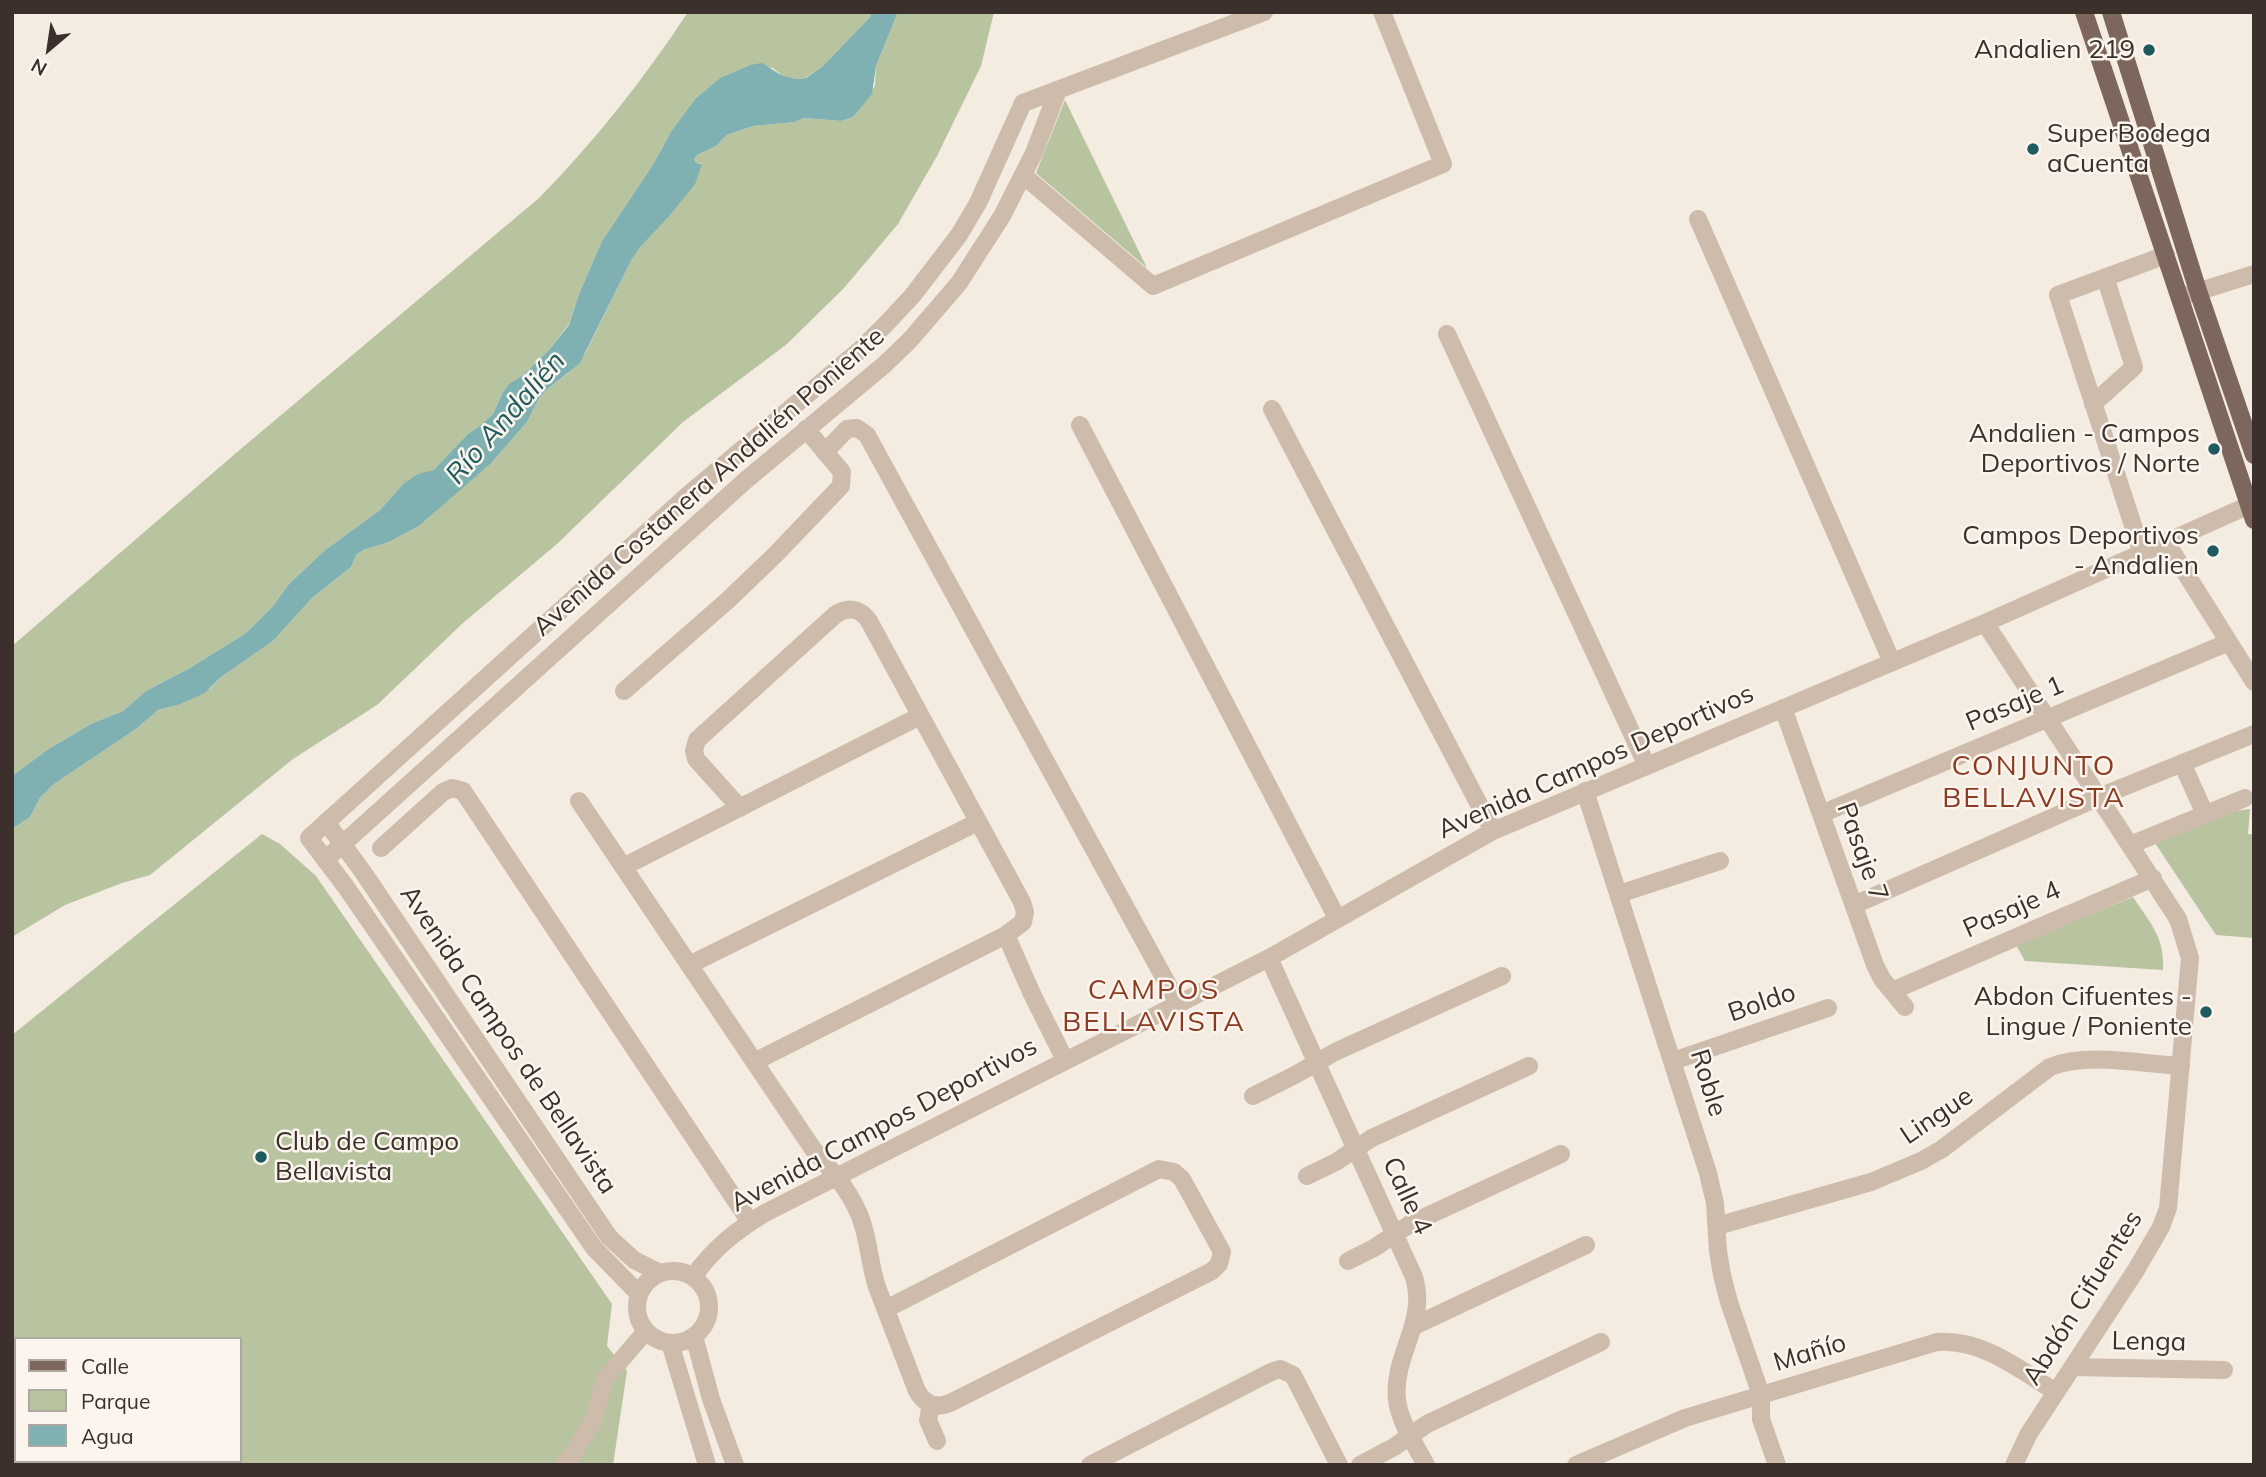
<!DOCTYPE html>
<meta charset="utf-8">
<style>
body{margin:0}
#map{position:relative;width:2266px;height:1477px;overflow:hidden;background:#f4ebe1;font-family:Mulish,sans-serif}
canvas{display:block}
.frame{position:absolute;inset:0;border:14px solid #3b302b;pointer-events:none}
.legend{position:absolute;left:14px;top:1337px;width:228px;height:126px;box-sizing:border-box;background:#fbf5ee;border:2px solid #aea6a0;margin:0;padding:9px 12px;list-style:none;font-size:21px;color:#3b302b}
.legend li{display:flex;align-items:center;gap:14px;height:35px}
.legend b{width:35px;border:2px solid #aea6a0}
.north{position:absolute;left:14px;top:14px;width:70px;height:70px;-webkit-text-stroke:5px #fbf5ee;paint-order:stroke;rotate:209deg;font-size:19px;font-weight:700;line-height:28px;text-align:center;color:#3b302b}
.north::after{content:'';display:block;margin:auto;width:24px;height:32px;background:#3b302b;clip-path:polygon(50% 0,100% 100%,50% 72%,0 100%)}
</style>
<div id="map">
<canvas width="2266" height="1477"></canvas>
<div class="frame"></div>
<ul class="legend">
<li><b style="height:9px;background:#7d675c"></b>Calle</li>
<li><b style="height:19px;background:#b8c4a0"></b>Parque</li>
<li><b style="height:19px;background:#7fb0b2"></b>Agua</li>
</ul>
<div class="north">N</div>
</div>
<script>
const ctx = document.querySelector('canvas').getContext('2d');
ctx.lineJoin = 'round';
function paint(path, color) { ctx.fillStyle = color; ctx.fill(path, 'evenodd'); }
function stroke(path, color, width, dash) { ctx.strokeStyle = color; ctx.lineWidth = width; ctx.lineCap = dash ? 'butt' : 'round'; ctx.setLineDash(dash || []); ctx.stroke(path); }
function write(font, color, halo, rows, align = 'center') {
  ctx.font = font + ' Mulish,sans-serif'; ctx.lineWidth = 5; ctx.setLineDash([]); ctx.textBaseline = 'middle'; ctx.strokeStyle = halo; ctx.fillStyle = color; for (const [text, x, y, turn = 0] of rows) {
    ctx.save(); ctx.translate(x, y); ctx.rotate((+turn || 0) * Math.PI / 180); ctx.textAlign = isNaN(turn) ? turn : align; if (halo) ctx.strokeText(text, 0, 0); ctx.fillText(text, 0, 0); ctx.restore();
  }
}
const green = new Path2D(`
 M688 12H872L870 17 823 66 805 78 796 79 781 75 773 68 750 65 720 78 696 98 672 130 654 163 602 241 579 294 569 324 549 350 523 375 510 383 503 392 493 414 482 424 468 434 445 460 434 470 403 484 380 510 324 551 289 584 273 606 246 633 190 668 146 691 123 711 91 724 47 750 12 776V646L236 453 539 198C595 141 644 79 688 12Z
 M898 12H994L981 66 937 156 898 224 844 288 787 344 683 422 557 544 463 623 377 705 293 759 150 875 122 883 65 905 12 937V829L30 817 40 798 54 784 136 729 158 710 178 705 211 688 221 677 273 641 312 598 351 567 356 555 363 550 389 542 419 526 490 463 527 422 538 400 544 392 567 374 585 354 632 259 639 247 681 200 702 163H696L694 159 697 155 716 146 727 135 753 126 795 122 804 118 841 121 853 117 875 86 876 66Z
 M1065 100 1147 268 1036 173Z
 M2250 809 2248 834 2254 835V938L2216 935 2155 843 2228 812Z
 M262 834 280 844 316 876 612 1304 607 1346 627 1371 613 1465H12V1035ZM16 1339H240V1461H16Z
 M2133 897C2150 923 2165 937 2163 970L2025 961 2016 945Z`);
const water = new Path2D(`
 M872 12H898L876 66 872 94 853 117 841 121 804 118 795 122 753 126 727 135 716 146 697 155 694 159 696 163 702 164 695 184 670 215 640 247 632 259 580 363 544 392 538 400 527 422 490 464 419 526 389 542 363 550 356 555 351 567 312 598 273 641 221 677 205 693 178 705 158 710 136 729 54 784 40 798 30 817 12 829V776L47 750 91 724 123 711 146 691 190 668 246 633 273 606 289 584 324 551 380 510 403 484 418 474 434 470 468 434 482 424 493 414 503 392 510 383 523 375 549 350 569 325 579 294 602 241 654 163 672 130 696 98 720 78 750 65 762 63 781 75 796 79 806 78 823 66 870 17Z`);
const minor = new Path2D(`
 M1023 175 1153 286 1443 164 1382 12
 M1698 219 1892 662
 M2184 296 2254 274
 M1447 334 1647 766
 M2093 404 2134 367 2105 277
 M1272 409 1493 831
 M1080 425 1337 918
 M825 452 847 429 857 428 867 435 1178 1003
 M2166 542 2254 682
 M2142 553 2058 295 2166 255
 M1985 623 2178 919 2190 958 2168 1208 2161 1227 2136 1270 2028 1435 2014 1465
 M624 691 727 601 775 555 841 486 842 472 806 429
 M1783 708 1875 965 1882 979 1905 1007
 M2182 763 2205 814
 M1585 791 1708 1173 1715 1203 1718 1251 1722 1275 1729 1302 1761 1395V1419L1777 1465
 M579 801 813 1149C832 1171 853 1194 862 1222 869 1243 870 1266 877 1287L917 1391C924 1404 936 1409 950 1403L1212 1271 1219 1264 1222 1252 1182 1179 1174 1172 1159 1169 886 1309
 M740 808 696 759 694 751 697 740 835 615C848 606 860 608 869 621L1022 902 1025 912 1023 922 1006 935 754 1062
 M1821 814 2229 642
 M326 822 363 872 609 1237 634 1260 660 1273
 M2130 845 2245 798
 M381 848 443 792 452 788 463 791 750 1222
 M325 860 746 480 884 365 910 340 959 283 1002 216 1034 153 1058 90
 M623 867 920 716
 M1619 894 1720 861
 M1854 905 2099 797 2254 734
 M1006 935 1032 994 1065 1060
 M1269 958 1414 1277C1428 1323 1392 1355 1397 1400 1400 1423 1415 1444 1426 1465
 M689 965 978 822
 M1892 991 2153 878
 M1673 1061 1828 1008
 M1253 1096 1295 1075 1335 1052 1502 976
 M1307 1176 1336 1162 1372 1138 1529 1066
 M1717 1226 1871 1182 1921 1161 1942 1149 2050 1067C2087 1052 2141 1064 2181 1066
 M1348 1261 1374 1248 1410 1224 1561 1154
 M637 1307a36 36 0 1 1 72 0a36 36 0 1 1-72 0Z
 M693 1277C713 1249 735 1231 765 1213L1269 958 1493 831 1985 623 2254 503
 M639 1294 594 1248 346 887 309 838 687 496 860 350 887 323 913 295 959 235 978 203 1023 103 1264 12
 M1414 1326 1586 1245
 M694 1336 711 1399 735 1465
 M670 1343 707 1465
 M2073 1367 2224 1370
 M931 1405 928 1420 937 1441
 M564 1465 575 1451 595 1417 604 1380 646 1331
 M1090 1465 1271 1372 1280 1369 1293 1375 1339 1465
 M1360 1465 1394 1447 1427 1424 1601 1342
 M1576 1465 1685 1418 1937 1342C1983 1339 2019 1369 2056 1392`);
const major = new Path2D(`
 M2084 12 2254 520
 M2111 12 2198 291 2254 455`);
const markers = [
 [2149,50,7,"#1f5a5e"],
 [2033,149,7,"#1f5a5e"],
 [2214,449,7,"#1f5a5e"],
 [2213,551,7,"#1f5a5e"],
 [2206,1012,7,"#1f5a5e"],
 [261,1157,7,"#1f5a5e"]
];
const poiNames = [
 ["Andalien 219",2135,50],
 ["SuperBodega",2047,134,"left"],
 ["aCuenta",2047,164,"left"],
 ["Andalien - Campos",2200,434],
 ["Deportivos / Norte",2200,464],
 ["Campos Deportivos",2199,536],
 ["- Andalien",2199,566],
 ["Abdon Cifuentes -",2192,997],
 ["Lingue / Poniente",2192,1027],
 ["Club de Campo",275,1142,"left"],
 ["Bellavista",275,1172,"left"]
];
const streetNames = [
 ["Avenida Costanera Andalién Poniente",709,482,-41],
 ["Pasaje 1",2015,704,-23],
 ["Avenida Campos Deportivos",1596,762,-24],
 ["Pasaje 7",1862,852,70],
 ["Pasaje 4",2012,910,-24],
 ["Boldo",1762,1003,-19],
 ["Avenida Campos de Bellavista",508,1040,56],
 ["Roble",1708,1083,73],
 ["Lingue",1937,1116,-34],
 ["Avenida Campos Deportivos",884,1125,-28],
 ["Calle 4",1407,1196,65],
 ["Abdón Cifuentes",2083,1298,-58],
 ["Lenga",2149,1342,1],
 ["Mañío",1810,1353,-17]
];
const waterNames = [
 ["Río Andalién",506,418,-49]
];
const neighbourhoodNames = [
 ["CONJUNTO",2034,767],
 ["BELLAVISTA",2034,799],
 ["CAMPOS",1154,991],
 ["BELLAVISTA",1154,1023]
];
paint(green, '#b8c4a0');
paint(water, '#7fb0b2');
stroke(minor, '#cdbbac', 18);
stroke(major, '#7d675c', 18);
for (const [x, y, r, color] of markers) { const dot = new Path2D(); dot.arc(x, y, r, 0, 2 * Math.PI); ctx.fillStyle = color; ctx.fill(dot); stroke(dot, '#fbf5ee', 2.5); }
write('26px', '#3b302b', '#fbf5ee', poiNames, 'right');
write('26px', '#3b302b', '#fbf5ee', streetNames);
write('italic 28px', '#1f5a5e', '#fbf5ee', waterNames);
ctx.letterSpacing = '2px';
write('28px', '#8c3b22', '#fbf5ee', neighbourhoodNames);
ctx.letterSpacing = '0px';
</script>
